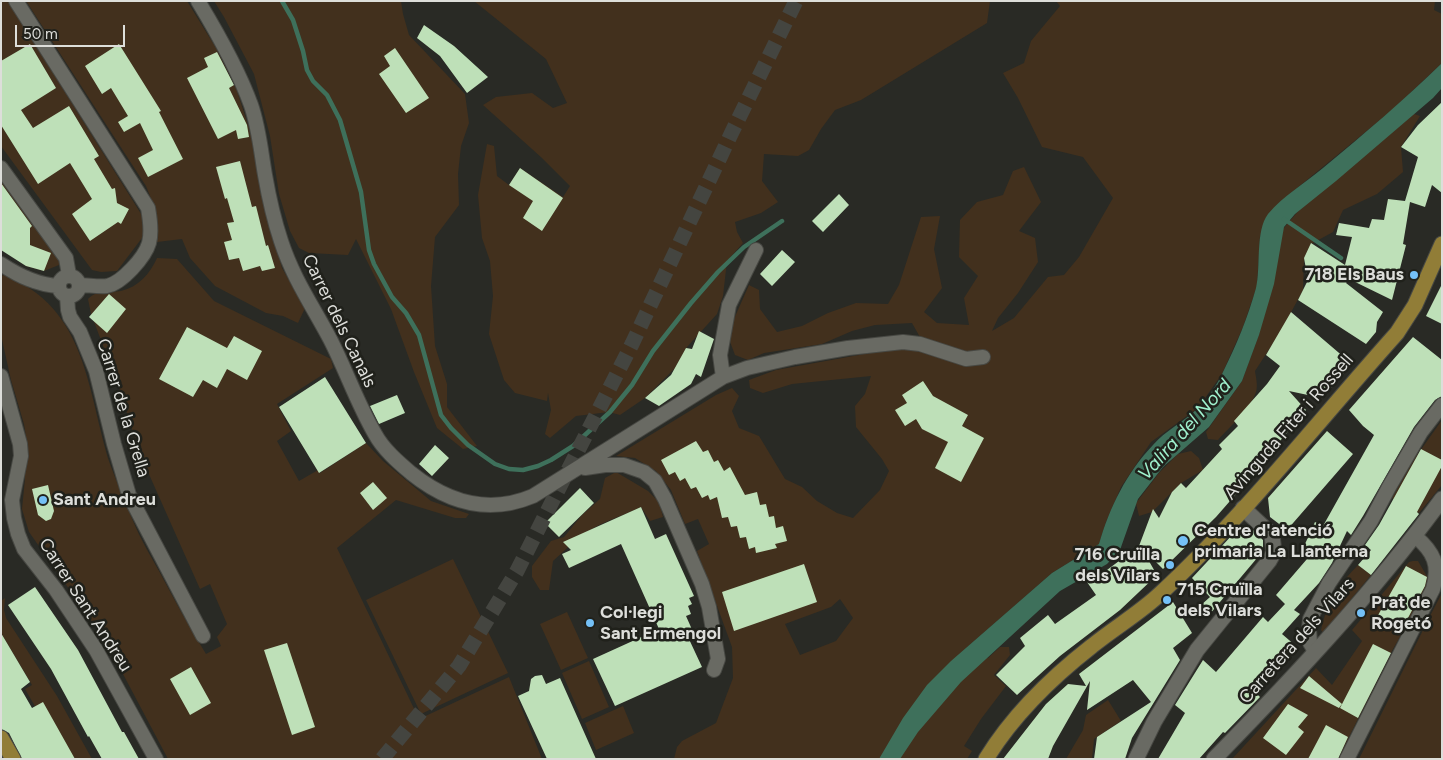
<!DOCTYPE html>
<meta charset="utf-8">
<style>
body{margin:0}
#map{position:relative;width:1443px;height:760px;overflow:hidden;background:#292a25;font-family:Figtree,sans-serif}
canvas{display:block}
.frame{position:absolute;inset:0;border:2px solid #dddeda;pointer-events:none}
.scale{position:absolute;left:15px;top:25px;width:110px;height:22px;box-sizing:border-box;border:2px solid #dddeda;border-top:0;padding-left:6px;font-size:15px;line-height:18px;white-space:nowrap;color:#dddeda;-webkit-text-stroke:4px #20211b;paint-order:stroke}
</style>
<div id="map">
<canvas width="1443" height="760"></canvas>
<div class="frame"></div>
<div class="scale">50 m</div>
</div>
<script>
const ctx = document.querySelector('canvas').getContext('2d');
ctx.lineJoin = 'round';
function paint(path, color) { ctx.fillStyle = color; ctx.fill(path, 'evenodd'); }
function stroke(path, color, width, dash) { ctx.strokeStyle = color; ctx.lineWidth = width; ctx.lineCap = dash ? 'butt' : 'round'; ctx.setLineDash(dash || []); ctx.stroke(path); }
function write(font, color, halo, rows, align = 'center') {
  ctx.font = font + ' Figtree,sans-serif'; ctx.lineWidth = 5; ctx.setLineDash([]); ctx.textBaseline = 'middle'; ctx.strokeStyle = halo; ctx.fillStyle = color; for (const [text, x, y, turn = 0] of rows) {
    ctx.save(); ctx.translate(x, y); ctx.rotate((+turn || 0) * Math.PI / 180); ctx.textAlign = isNaN(turn) ? turn : align; if (halo) ctx.strokeText(text, 0, 0); ctx.fillText(text, 0, 0); ctx.restore();
  }
}
const green = new Path2D(`
 M1 1H8L143 217 145 228 142 238 117 271 101 272 92 270 1 146Z
 M26 1H187L216 48 237 91 251 134 263 197 282 268 305 308 298 323 283 316 266 313 215 286 190 258 182 239 157 242 156 211 146 186Z
 M214 1H401L403 14 409 35 465 94 469 123 461 146 458 174 459 205 435 237 431 286 435 346 447 384V407L477 446 463 449 437 428 414 372 391 309 356 239 348 255 309 253 299 248 290 231 279 194 270 136 254 74 224 17Z
 M474 1H990L987 23 861 100 835 110 821 129 809 150 798 156 764 154 762 181 778 202 761 213 735 222 737 232 743 243 727 261 723 296 717 314 687 347 675 368 645 398 620 415 609 412 576 416 550 438 545 434 551 410 548 393 547 401 515 393 504 380 489 334 493 296 490 261 482 238 478 195 487 144 494 146 497 176 509 185 520 168 563 197 570 186 542 158 483 105 496 97 532 93 553 108 567 103 546 59Z
 M1056 1H1435L1434 10 1442 14V63L1391 111 1280 202 1260 236 1257 286 1243 327 1222 374 1198 408 1151 442 1121 487 1106 522 1099 544 1052 573 964 650 988 658 1000 647H1009L1010 655 994 675 1006 686 981 719 964 746 972 751 967 759H674L677 747 682 741 716 723 733 678 732 647 697 551 709 544 698 519 685 524 671 490 656 471 635 458 616 456 716 395 732 388 739 396 732 411 739 428 759 436 785 479 802 487 817 501 837 513 853 518 880 490 889 471 882 459 856 427 855 406 865 394 871 376 792 384 763 393 750 388 749 380 776 370 892 349 925 346 912 323 875 325 852 331 822 344 764 353 748 360 735 355 729 339 730 328 749 285 759 290 760 309 777 332 802 326 828 313 856 303 888 304 899 285 921 217 940 216 934 249 942 288 924 312 937 323 969 325 964 298 978 276 959 257 960 220 977 202 1003 195 1013 171 1024 167 1041 202 1019 231 1035 238 1038 262 1018 293 998 318 992 331 1014 318 1048 277 1064 275 1079 257 1113 198 1083 157 1042 147 1018 98 1003 73 1024 63 1031 41 1060 6ZM840 599 853 618 836 641 800 655 785 624 831 607Z
 M1414 114 1420 116 1401 147 1403 172 1377 194 1343 210 1333 232 1311 244 1304 258 1303 290 1281 331 1255 371C1256 378 1258 385 1256 392 1250 410 1230 426 1218 440L1208 439 1206 432 1242 381 1258 337 1267 305 1283 229 1300 209Z
 M1 178 59 260V265L44 271 26 266 1 249Z
 M157 258 177 259 214 301 331 359 333 368 277 404 291 431 277 441 299 481 318 470 320 473 366 443 383 461 431 501 469 514 466 518H455L396 500 337 548 419 719 509 677 542 759H168L105 640 29 532 22 509 25 479 23 470 26 468 27 443 24 424 11 380 1 335V276L4 275C88 308 87 392 110 464 117 483 125 502 133 521 140 538 150 555 159 571 174 599 189 627 206 654L221 646 217 637 227 624 210 584 200 589 140 454 117 382 91 314 88 299C98 289 108 293 121 291 138 287 150 274 157 258Z
 M1442 420V485L1419 513 1392 498 1415 458Z
 M1191 451 1199 458 1203 470 1181 483 1152 512 1139 516 1136 503 1159 473 1178 454Z
 M616 472 648 491 659 502 663 517 650 521 641 507C623 516 603 521 587 532 575 540 564 551 553 561L549 590H540L532 577V566L551 541 564 537 582 515 600 499 605 478Z
 M453 559 508 673 421 714 366 600Z
 M1413 561H1418L1431 583 1393 649 1338 759H1232L1316 668 1332 685 1362 641 1352 630 1409 562Z
 M1358 565 1371 575 1323 633 1321 630C1326 604 1340 583 1358 565Z
 M1442 593V759H1359L1430 616Z
 M5 598 4 610 6 618 57 696 92 759H75L36 708 25 689 32 685 1 633V601Z
 M567 612 588 658 561 670 540 624Z
 M589 661 609 707 582 719 562 673Z
 M1108 700 1121 721 1094 739 1092 759H1066L1083 730 1086 715Z
 M623 706 634 733 596 750 585 723Z`);
const water = new Path2D(`
 M1442 63V88L1433 98 1336 181 1295 214 1284 227 1274 284 1259 335 1242 381 1209 427 1163 467 1138 499 1120 550 1107 564 1060 591 961 682 918 732 900 759H879L903 718 927 685 951 661 1052 573 1099 544C1109 508 1127 472 1153 445 1165 431 1183 422 1197 409 1207 400 1217 385 1223 372 1236 346 1248 317 1256 288 1261 268 1255 231 1268 214 1283 196 1305 183 1323 168 1364 134 1404 100 1442 63Z`);
const stream = new Path2D(`
 M282 1 293 20 303 51 307 70 313 81 327 95 340 120 361 192 369 250 374 264 392 297 406 313 419 335 441 415 451 428 468 445 495 464 509 469 523 470 538 466 551 460 573 446 610 412 632 385 653 351 691 303 718 272 744 247 782 221
 M1284 219 1341 258`);
const building = new Path2D(`
 M424 25 454 46 488 77 467 93 440 56 417 38Z
 M30 44 56 88 21 110 33 128 69 106 99 156 94 159 112 189 115 188 117 203 129 209 121 224 118 222 90 241 72 214 92 199 70 163 38 184 1 125V61Z
 M119 44 161 111 159 112 183 159 148 177 138 158 153 150 140 123 124 132 118 122 128 116 111 88 102 94 85 66Z
 M395 48 429 98 406 113 379 74 390 66 384 56Z
 M217 52 234 85 229 88 247 125 249 137 238 139 236 130 218 139 187 78 208 67 204 58Z
 M1442 102V193L1432 185 1425 207 1410 202 1403 244 1406 245 1392 300 1349 279 1346 283 1383 312 1377 322 1376 332 1366 344 1298 300 1308 280 1304 258 1311 243 1345 265 1352 237 1336 235 1339 223 1369 228 1372 219 1384 220 1388 199 1405 201 1418 157 1401 147 1418 125Z
 M240 161 252 207 256 206 266 246 268 245 275 268 262 271 260 266 243 271 239 258 229 260 224 242 232 240 227 223 234 222 227 198 225 199 216 167Z
 M520 168 563 198 542 231 523 218 533 201 509 185Z
 M1 183 32 226 30 228V245L51 253 44 271 26 266 1 250Z
 M839 194 849 205 823 232 812 221Z
 M782 250 795 262 772 286 760 274Z
 M1442 284V324L1426 316Z
 M109 294 126 309 107 333 89 317Z
 M1291 312 1352 364 1322 398 1289 391 1306 410 1238 491 1235 489 1237 493 1216 517 1163 569 1148 554 1146 556 1157 575 1120 610 1060 656 1017 695 996 675 1025 646 1020 638 1048 615 1055 624 1096 595 1087 582 1099 576 1139 546 1153 509 1159 518 1172 492 1181 483 1186 488 1222 449 1219 445 1238 426 1234 421 1267 384 1280 366 1266 355Z
 M187 327 227 348 234 336 262 351 247 380 227 369 217 388 203 380 193 397 159 379Z
 M699 331 714 339 701 377 696 374 691 384 659 406 645 398 671 375 686 348 692 349Z
 M1413 337 1442 360V396L1435 400 1414 427 1363 516 1351 535 1347 531 1332 563 1319 583 1294 610 1300 614 1282 634 1296 646 1256 693 1260 697 1225 733 1223 732 1199 759H1158L1185 713 1175 705 1203 660 1216 672 1263 617 1268 622 1285 604 1276 595 1307 559 1300 555 1315 522 1323 526 1374 435 1363 426 1349 410Z
 M325 377 366 443 319 473 279 407Z
 M923 381 933 396 968 415 962 426 984 438 961 482 935 468 948 442 922 429 916 419 905 426 895 410 907 403 902 395Z
 M397 395 405 413 379 424 370 406Z
 M1327 431 1353 454 1287 530 1270 517 1268 498Z
 M696 441 703 452 708 450 714 462 718 460 724 471 730 467 745 495 757 492 760 505 766 504 769 517 774 516 776 528 783 526 787 541 775 544 777 548 756 553 755 547 749 549 746 537 740 538 737 526 731 527 728 517 722 518 717 497 710 500 708 495 702 498 696 487 691 489 685 478 680 481 675 472 669 475 661 460Z
 M435 445 449 458 432 476 419 464Z
 M1421 449 1442 460V466L1417 512 1419 514 1371 575 1358 565 1371 550 1365 545 1379 525Z
 M373 482 387 498 373 510 360 493Z
 M48 485 54 511 51 519 46 521 38 515 32 489Z
 M580 488 594 503 559 537 545 523Z
 M641 507 655 539 666 534 694 596 689 598 692 604 688 606 691 614 686 616 694 634 688 637 702 667 615 706 593 659 659 629 621 544 569 568 562 554 571 550 563 542Z
 M1250 527 1263 540V551L1209 615 1200 606 1210 597 1192 578 1234 533 1240 528Z
 M804 564 817 602 734 631 722 592Z
 M1406 566 1427 577 1425 586 1401 631 1377 617Z
 M35 587 78 650 122 732H124L139 759H102L89 736 88 737 51 669 8 605Z
 M1173 602 1192 633 1173 648 1180 660 1132 738 1125 759H1094L1097 737 1151 702 1133 680 1087 710 1090 681 1053 746 1048 759H1003L1046 704 1068 684 1086 686 1079 674Z
 M1 633 30 682 21 689 32 708 43 702 75 759H22L9 733 1 729Z
 M287 643 315 727 292 735 264 650Z
 M1373 644 1391 653 1358 718 1340 708Z
 M191 667 211 703 190 715 170 679Z
 M542 675 546 684 560 678 596 759H547L518 696 529 691 531 679 535 676Z
 M1309 676 1342 704 1339 708 1300 688Z
 M1288 704 1308 715 1298 727 1304 732 1286 755 1263 738Z
 M1326 725 1348 737 1338 759H1308Z`);
const primaryTunnel = new Path2D(`
 M382 759 459 666 517 571 632 344 732 132 796 1`);
const minor = new Path2D(`
 M16 1 148 208C150 219 152 232 149 243 145 257 122 283 107 286 98 287 88 285 80 285
 M198 1C218 34 238 69 251 105 259 128 261 152 265 175 269 198 274 220 281 241 293 278 312 305 330 339 346 370 357 403 375 434 383 449 398 462 411 473 447 502 488 515 533 496L723 377 747 368 795 357 848 348 903 342 920 344 966 359 983 357
 M1 168 66 258 69 275
 M1 264C19 276 37 285 59 286
 M59 286a10 10 0 1 1 20 0a10 10 0 1 1-20 0Z
 M67 296 68 310 70 317 80 332 96 371 114 444 129 495 203 636
 M1 376 20 444 21 456 12 500 14 518 18 534 24 549 56 590 96 650 156 759
 M723 377 720 355 729 305 756 250
 M585 468 605 465H624L644 472 655 481 665 499 702 584 709 607 718 659 714 670
 M1315 651 1310 643 1309 629 1310 619 1329 583 1371 521 1389 487 1421 432 1442 405
 M1347 759 1433 589C1440 565 1434 552 1415 536`);
const tertiary = new Path2D(`
 M1136 759 1154 722 1197 650 1269 561 1274 552 1272 535 1243 508
 M1214 759C1294 677 1374 592 1442 499`);
const primary = new Path2D(`
 M1 738 13 759
 M986 759C1013 715 1051 678 1092 646 1114 628 1140 613 1161 593 1246 514 1319 420 1397 333L1415 305 1442 244`);
const markers = [
 [1414,275,5,"#74c0f6"],
 [43,500,5,"#74c0f6"],
 [1183,541,6,"#74c0f6"],
 [1170,565,5,"#74c0f6"],
 [1167,600,5,"#74c0f6"],
 [1361,613,5,"#74c0f6"],
 [590,623,5,"#74c0f6"]
];
const poiNames = [
 ["718 Els Baus",1404,275,"right"],
 ["Sant Andreu",53,500],
 ["Centre d'atenció",1194,531],
 ["primaria La Llanterna",1194,552],
 ["716 Cruïlla",1160,555,"right"],
 ["dels Vilars",1160,576,"right"],
 ["715 Cruïlla",1177,590],
 ["dels Vilars",1177,611],
 ["Prat de",1371,603],
 ["Rogetó",1371,624],
 ["Col·legi",600,613],
 ["Sant Ermengol",600,634]
];
const streetNames = [
 ["Carrer dels Canals",339,321,64],
 ["Carrer de la Grella",123,408,73],
 ["Avinguda Fiter i Rossell",1289,427,-49],
 ["Carrer Sant Andreu",85,605,57],
 ["Carretera dels Vilars",1297,641,-48]
];
const waterNames = [
 ["Valira del Nord",1185,430,-48]
];
paint(green, '#42301d');
paint(water, '#3e705b');
stroke(stream, '#3e705b', 4.5);
paint(building, '#bee0b8');
stroke(primaryTunnel, '#444540', 15, [15, 8]);
stroke(minor, '#474843', 16);
stroke(tertiary, '#474843', 17);
stroke(primary, '#474843', 17);
stroke(minor, '#696a63', 14);
stroke(tertiary, '#696a63', 15);
stroke(primary, '#917d37', 15);
for (const [x, y, r, color] of markers) { const dot = new Path2D(); dot.arc(x, y, r, 0, 2 * Math.PI); ctx.fillStyle = color; ctx.fill(dot); stroke(dot, '#20211b', 2); }
write('bold 18px', '#dddeda', '#20211b', poiNames, 'left');
write('18px', '#dddeda', '#20211b', streetNames);
write('italic 19px', '#9ff1ce', '#20211b', waterNames);
</script>
